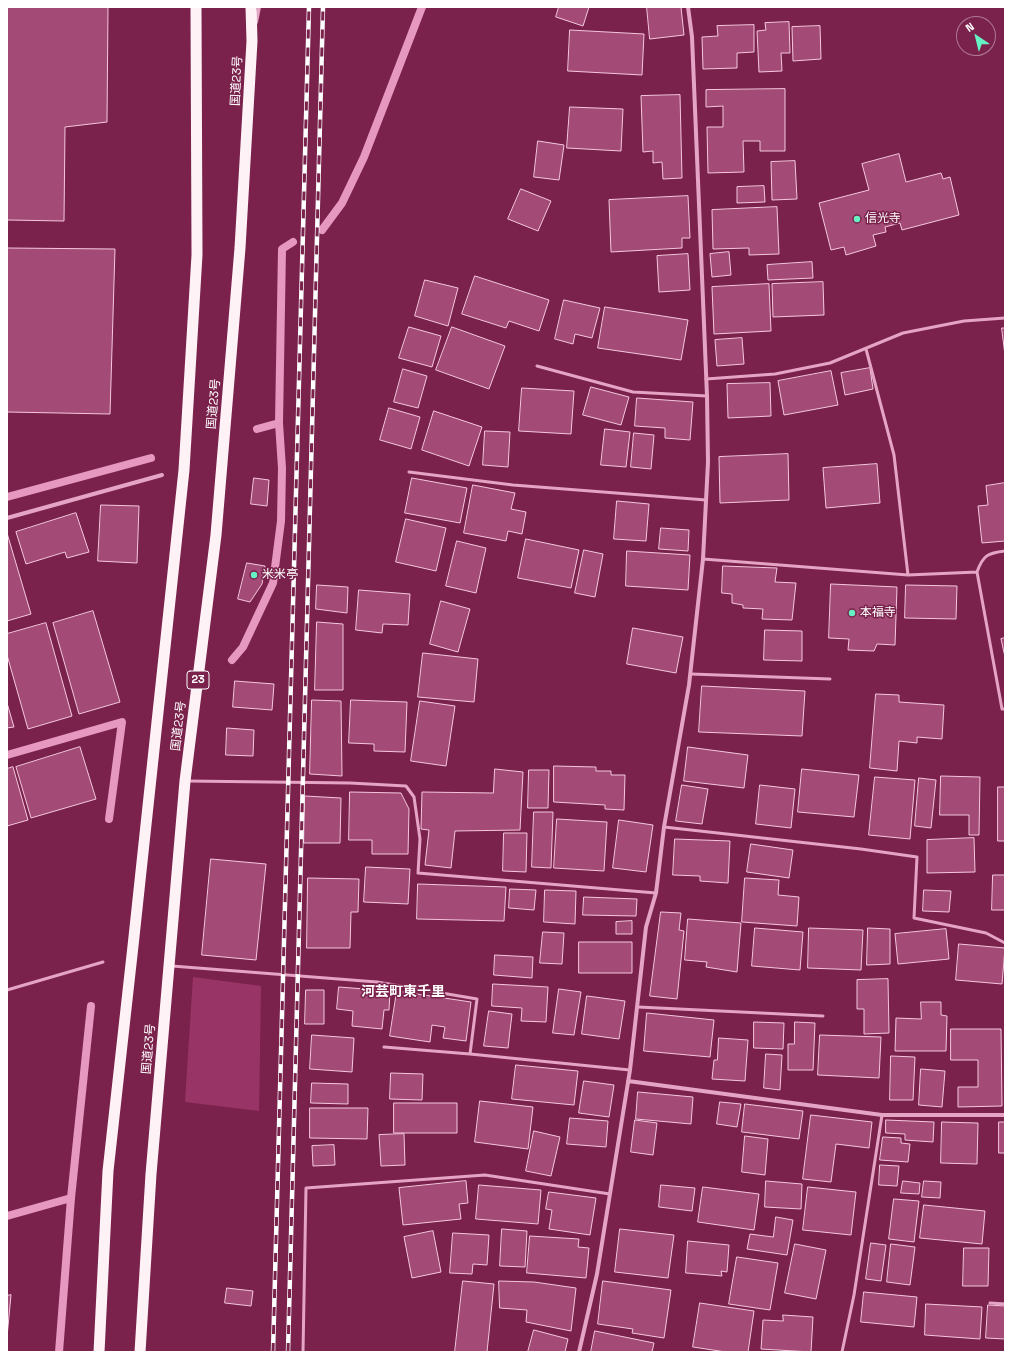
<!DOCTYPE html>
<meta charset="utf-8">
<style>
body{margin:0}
#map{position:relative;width:1012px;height:1359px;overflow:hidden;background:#7a224c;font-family:"Space Grotesk",sans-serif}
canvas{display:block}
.frame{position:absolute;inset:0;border:8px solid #fff;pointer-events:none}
.north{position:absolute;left:956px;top:16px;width:40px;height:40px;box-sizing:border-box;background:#7a224c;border:1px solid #af7a94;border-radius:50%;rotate:325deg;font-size:11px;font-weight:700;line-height:16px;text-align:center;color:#fff}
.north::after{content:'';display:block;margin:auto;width:14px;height:18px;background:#66f1c2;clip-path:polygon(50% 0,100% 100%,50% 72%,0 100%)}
</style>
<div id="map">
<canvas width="1012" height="1359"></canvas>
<div class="frame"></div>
<div class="north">N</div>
</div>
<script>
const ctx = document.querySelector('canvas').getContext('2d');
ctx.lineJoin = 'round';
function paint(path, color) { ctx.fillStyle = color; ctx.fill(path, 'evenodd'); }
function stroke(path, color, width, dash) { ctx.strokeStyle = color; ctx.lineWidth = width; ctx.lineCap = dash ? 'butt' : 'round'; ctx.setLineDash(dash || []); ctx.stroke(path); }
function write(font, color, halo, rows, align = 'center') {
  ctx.font = font + ' "Space Grotesk","Noto Sans JP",sans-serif'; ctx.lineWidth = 3; ctx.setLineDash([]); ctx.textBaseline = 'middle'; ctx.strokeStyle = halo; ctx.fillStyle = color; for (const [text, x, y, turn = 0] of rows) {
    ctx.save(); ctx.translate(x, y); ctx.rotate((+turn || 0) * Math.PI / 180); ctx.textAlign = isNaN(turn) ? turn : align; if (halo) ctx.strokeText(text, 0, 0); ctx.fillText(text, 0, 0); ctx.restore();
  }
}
const green = new Path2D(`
 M193 977 261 986 259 1111 185 1102Z`);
const stream = new Path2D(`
 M322 230 342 203 364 157 422 7
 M257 429 279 423 282 249 293 242
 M7 497 151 458
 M232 660 243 647 273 583 281 521 282 468 279 423
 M7 755 122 722 109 819
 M7 1216 71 1198
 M59 1352 71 1198 91 1006`);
const building = new Path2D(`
 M7 7H108L107 122 65 127 64 221 7 220Z
 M559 7H589L583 26 556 17Z
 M647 7H681L684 35 650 39Z
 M789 22 790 53H781L782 71 759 72 757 31 766 30 765 23Z
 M754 25V52L737 53V68L703 69 702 37 718 36 717 26Z
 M820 26 821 59 793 61 792 27Z
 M570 30 644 34 642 75 568 71Z
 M785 89V151H760V141H743L744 172 708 173 707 127H723V106L706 107V90Z
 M680 95 682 178 663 179 662 162 653 163V151L643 152 641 96Z
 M570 107 623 109 621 151 567 148Z
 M538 141 564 145 559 180 534 177Z
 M899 154 906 182 941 173 943 179 950 177 959 215 902 230 900 223 885 227 886 232 873 235 876 246 846 255 844 247 831 250 819 203 869 190 862 164Z
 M795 161 797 199 772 200 771 162Z
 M764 186 765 202 737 203V187Z
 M521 189 551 201 538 231 508 219Z
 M688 196 690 238H682V248L611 252 609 200Z
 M777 207 779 254 749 255V248L713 249 712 210Z
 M7 248 115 249 110 414 7 412Z
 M729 252 731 275 712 277 710 254Z
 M688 254 690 290 659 292 657 256Z
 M812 262 813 278 768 280 767 265Z
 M475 276 549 300 539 331 509 321 506 328 462 314Z
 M425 280 458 288 448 326 415 316Z
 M823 282 824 315 773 317 772 284Z
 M769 284 771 331 714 334 712 287Z
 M564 300 600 308 592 338 575 334 573 344 555 339Z
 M605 307 688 320 681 360 598 348Z
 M409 327 441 336 432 367 399 358Z
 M452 327 505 346 489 389 436 370Z
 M1002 328H1005V355Z
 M742 338 744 364 717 366 715 340Z
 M870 368 873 389 845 395 841 373Z
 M403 369 427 376 418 408 394 402Z
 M831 371 838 405 784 415 778 381Z
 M770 383 771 416 728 418 727 384Z
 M591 387 629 397 621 425 583 415Z
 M522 388 574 391 571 434 519 431Z
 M637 398 693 402 690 440 665 438V428L635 426Z
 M389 408 420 417 411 449 380 440Z
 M434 411 482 427 469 466 422 450Z
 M605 429 630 432 626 467 601 465Z
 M485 431 510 432 508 467 483 465Z
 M634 433 654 435 651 469 631 467Z
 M788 454 789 500 720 503 719 457Z
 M877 464 880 503 826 508 823 468Z
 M254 478 269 480 267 506 251 504Z
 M412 478 467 488 460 523 405 513Z
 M1005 483V541L982 543 978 506 988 505 986 486Z
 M473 485 515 493 511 509 526 512 522 534 508 531 506 541 464 533Z
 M617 501 649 504 646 541 614 539Z
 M101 505 139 506 137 563 98 561Z
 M76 513 89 552 67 558 65 552 26 564 16 532Z
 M406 519 446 528 436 571 396 562Z
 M661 528 689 530 688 551 659 549Z
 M7 533 31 614 7 621Z
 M526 539 579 550 571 588 518 578Z
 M457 541 486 548 476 593 446 586Z
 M584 550 603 554 595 597 575 593Z
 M627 551 690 555 688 590 626 586Z
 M247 563 265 566 262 584 250 602 238 599Z
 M723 566 777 568 775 582 796 583 792 620 762 619 763 609 743 608V605L732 603V594L722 593Z
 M831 584 897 587 895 645 877 644 874 651 848 650 849 639 829 638Z
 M317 585 348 587 347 613 316 609Z
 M906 585 957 586 956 619 905 618Z
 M359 590 410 594 408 625 383 624 382 633 356 630Z
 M441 601 470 609 458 652 430 644Z
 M93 611 120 702 79 714 53 623Z
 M317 622 343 624V690H315Z
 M46 623 72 716 28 729 7 655V634Z
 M633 628 683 637 676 673 627 664Z
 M765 630 802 631V661L764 660Z
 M1005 638V657L1001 639Z
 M423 653 478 659 474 702 418 697Z
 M235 681 274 684 272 710 233 707Z
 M702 686 805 691 802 736 699 732Z
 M876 694 899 695V702L944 705 942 739 917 737V743L899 741 897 771 870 768Z
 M312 700 341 701 342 776 310 774Z
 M351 700 407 702 405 752 374 751V744L349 743Z
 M420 701 455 706 446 766 411 761Z
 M7 703 14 727 7 728Z
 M227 728 254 730 253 756 226 755Z
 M80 747 96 799 31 818 16 767Z
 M688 747 748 755 744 788 684 781Z
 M554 766 596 767V771H611V775H625L624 810 605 809V805L554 802Z
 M13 767 28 820 7 826V769Z
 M495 769 523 772 520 830 455 831 451 868 425 865 429 830 421 829 422 792 493 793Z
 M802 769 859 775 854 817 798 812Z
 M529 770H549L548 808H528Z
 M941 776 980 777 979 835H969V815H940Z
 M875 777 915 780 910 839 869 835Z
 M919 778 936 780 931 828 915 826Z
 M682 785 708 789 702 824 676 821Z
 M760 785 795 789 791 828 756 824Z
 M998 787H1005V841H998Z
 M350 792 401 793 409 809 408 854H372V840H349Z
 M305 796 341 798 340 843H304Z
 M534 812H553L551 868 532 867Z
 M557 819 607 822 604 871 554 868Z
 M619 820 653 825 646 872 613 868Z
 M504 833H527L526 872 503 871Z
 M974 838 975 872 927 873V840Z
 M675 839 730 841 728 883 700 881V876L673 875Z
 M751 844 793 850 789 878 747 872Z
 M211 859 266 864 256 960 202 955Z
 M366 867 410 869 408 904 364 902Z
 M993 875H1005V910H992Z
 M308 878 359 879 358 912H351L350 948H307Z
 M745 878 779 880 778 895 799 897 797 926 742 922Z
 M418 884 506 887 504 921 417 919Z
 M510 889 536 890 534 910 509 908Z
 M545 890 576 891 575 924 544 922Z
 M924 890 951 891 949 912 923 911Z
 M584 897 637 899 636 916 583 915Z
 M661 912 681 913 679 930 684 931 677 999 650 996Z
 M688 919 741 923 737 972 706 967 707 962 685 960Z
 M632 921V934H616V922Z
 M755 928 803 932 800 970 752 966Z
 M809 928 863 930 861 970 808 968Z
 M868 928 890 929V964L867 965Z
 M946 929 949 959 898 964 895 934Z
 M543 932 564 933 562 964 540 963Z
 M579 942H632V973H579Z
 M959 944 1005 948 1002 984 956 980Z
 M495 955 533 957 532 978 494 975Z
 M888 979 889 1033 864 1034V1009H857V980Z
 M493 984 548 987 546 1022 521 1021 522 1008 492 1006Z
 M339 987 390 991 389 1010H384L382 1029 352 1026 353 1011 337 1009Z
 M559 989 581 992 574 1035 553 1033Z
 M306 990H324V1024H305Z
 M397 991 471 1002 466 1041 443 1038 445 1027 432 1025 430 1042 390 1036Z
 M587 996 625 1001 619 1039 582 1034Z
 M921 1002H941V1015L947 1016 946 1051H895L896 1018 921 1019Z
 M489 1011 512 1014 508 1048 484 1046Z
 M647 1013 714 1020 710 1057 644 1051Z
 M754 1022 784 1023 783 1049 754 1048Z
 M795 1022 815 1023 813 1070H788V1044H794Z
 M951 1029H1001L1002 1106 958 1107V1087H978V1060H951Z
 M312 1035 354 1038 352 1072 310 1069Z
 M820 1035 881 1037 879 1078 818 1075Z
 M719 1038 748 1040 745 1081 712 1079 714 1060H717Z
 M766 1054 782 1055 780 1090 764 1088Z
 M891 1056 915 1057 913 1100H890Z
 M516 1065 578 1071 574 1105 512 1099Z
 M921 1069 945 1071 942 1107 919 1105Z
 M391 1073 423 1074 422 1100 390 1099Z
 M584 1081 614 1085 609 1117 579 1113Z
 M312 1083 348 1084V1104L311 1103Z
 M638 1092 693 1097 691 1124 636 1119Z
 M480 1101 533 1107 528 1149 475 1142Z
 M720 1102 741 1104 737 1127 717 1124Z
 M394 1103H457V1133H394Z
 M745 1104 803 1111 799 1139 742 1132Z
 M310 1108H368L367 1139 310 1138Z
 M811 1115 872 1122 869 1148 836 1144 831 1182 803 1179Z
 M570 1118 608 1121 606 1147 567 1144Z
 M635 1120 657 1123 653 1155 631 1152Z
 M886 1120 934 1122 933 1142 905 1140V1134L886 1133Z
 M942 1122 978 1123 977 1164 941 1163Z
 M999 1122H1005V1153H999Z
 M534 1131 560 1137 551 1176 526 1171Z
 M404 1134 405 1165 381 1166 379 1135Z
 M745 1136 768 1139 765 1175 742 1172Z
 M883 1137 901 1138V1143L910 1144 908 1162 880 1160Z
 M334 1145 335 1165 313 1166 312 1146Z
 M880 1165 899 1166 897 1186 879 1185Z
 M466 1181 468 1203 459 1204 461 1219 403 1225 399 1188Z
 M766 1181 802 1184 801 1209 765 1207Z
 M903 1181 920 1183 919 1194 901 1193Z
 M924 1181 941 1182 940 1198 922 1197Z
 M479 1185 541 1190 538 1224 476 1219Z
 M661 1185 695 1188 692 1211 659 1207Z
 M703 1187 759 1194 754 1230 698 1222Z
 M808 1187 856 1192 851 1235 803 1230Z
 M549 1192 596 1198 590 1235 549 1229 552 1210 546 1209Z
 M894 1199 919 1201 914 1242 889 1239Z
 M924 1205 985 1211 982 1244 920 1238Z
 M776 1217 793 1220 787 1255 747 1249 750 1234 773 1237Z
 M502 1229 527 1231 525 1267 500 1266Z
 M620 1229 674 1235 668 1278 615 1272Z
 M433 1231 441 1272 412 1278 404 1237Z
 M453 1233 489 1235 487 1265 473 1264 472 1274 450 1273Z
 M530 1236 579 1239 578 1247 589 1248 586 1278 527 1273Z
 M688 1241 729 1245 727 1272 721 1271 722 1276 686 1273Z
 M871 1243 886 1245 881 1281 866 1279Z
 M795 1244 826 1250 816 1299 785 1293Z
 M891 1244 915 1247 910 1285 887 1282Z
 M964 1248H989L988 1286H963Z
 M737 1257 778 1263 770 1310 729 1304Z
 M463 1281 494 1284 487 1352H455Z
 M499 1281 534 1282 576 1288 571 1331 526 1322 527 1310 500 1308Z
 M603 1281 671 1290 664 1338 632 1333 633 1329 598 1324Z
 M227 1288 253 1291 251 1306 225 1303Z
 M864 1292 917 1297 914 1327 861 1322Z
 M11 1295 7 1337V1296Z
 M700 1303 754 1311 748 1352H726L693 1347Z
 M926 1304 982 1307 980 1339 925 1335Z
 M988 1305 1005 1306V1339L986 1338Z
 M783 1315 813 1317 811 1352 761 1349 763 1320 783 1321Z
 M534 1330 568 1339 565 1352H528Z
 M595 1331 654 1343 652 1352H591Z`);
const service = new Path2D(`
 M866 349 894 455 908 575
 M537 366 633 392 707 396
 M706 379 775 374 830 363 903 333 964 321 1005 318
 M409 472 513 485 706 500
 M703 559 908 575 977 572 1002 709H1005
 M977 572C983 555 988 553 1005 551
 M691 674 830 679
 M187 781 350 783 406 786 414 797 420 839 418 873 656 893
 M664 827 861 849 917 857 914 918 986 933 1005 943
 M172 966 377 982 477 999 470 1054 630 1070
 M7 990 103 962
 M638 1007 823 1016
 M384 1047 470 1054
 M990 1303 1005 1304
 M303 1352 306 1188 485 1175 610 1194
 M842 1352 854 1295 882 1115`);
const minor = new Path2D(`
 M256 22 259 7
 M7 518 162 475
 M628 1081 882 1115H1005
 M579 1352 597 1274 630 1070 646 927 656 893 664 827 689 685 703 559 708 462 707 396 692 37 688 7`);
const trunk = new Path2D(`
 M99 1352 108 1171 133 946 184 470 197 255 196 7
 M140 1352 151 1174 185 781 216 535 240 248 252 41 251 7`);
const rail = new Path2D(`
 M273 1352 309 7
 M288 1352 323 7`);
const markers = [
 [857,219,4,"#66f1c2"],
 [254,575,4,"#66f1c2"],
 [852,613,4,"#66f1c2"]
];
const shields = [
 [198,680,22]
];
const shieldNames = [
 ["23",198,680]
];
const streetNames = [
 ["国道23号",237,81,-87],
 ["国道23号",214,404,-85],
 ["国道23号",179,726,-83],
 ["国道23号",149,1049,-85]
];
const poiNames = [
 ["信光寺",865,219],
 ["米米亭",262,575],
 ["本福寺",860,613]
];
const quarterNames = [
 ["河芸町東千里",403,992]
];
paint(green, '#983566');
stroke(stream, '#e698c0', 8);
paint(building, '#a34b76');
stroke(building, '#f4c7dd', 1);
stroke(service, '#e5a4c4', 3);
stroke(minor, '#e5a4c4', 4);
stroke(trunk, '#fef2f7', 11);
stroke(rail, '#fff', 4.5);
stroke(rail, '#7a224c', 3, [9]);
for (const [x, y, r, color] of markers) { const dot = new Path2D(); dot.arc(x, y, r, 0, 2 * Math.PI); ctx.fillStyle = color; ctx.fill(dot); stroke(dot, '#7a224c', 1.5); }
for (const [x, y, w] of shields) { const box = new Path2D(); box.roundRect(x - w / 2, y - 9, w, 18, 3); ctx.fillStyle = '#7a224c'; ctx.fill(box); stroke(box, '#fff', 1); }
write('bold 11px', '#fff', null, shieldNames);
write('12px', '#fff', '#7a224c', streetNames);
write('12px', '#fff', '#7a224c', poiNames, 'left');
write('bold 14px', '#fff', '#7a224c', quarterNames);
</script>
